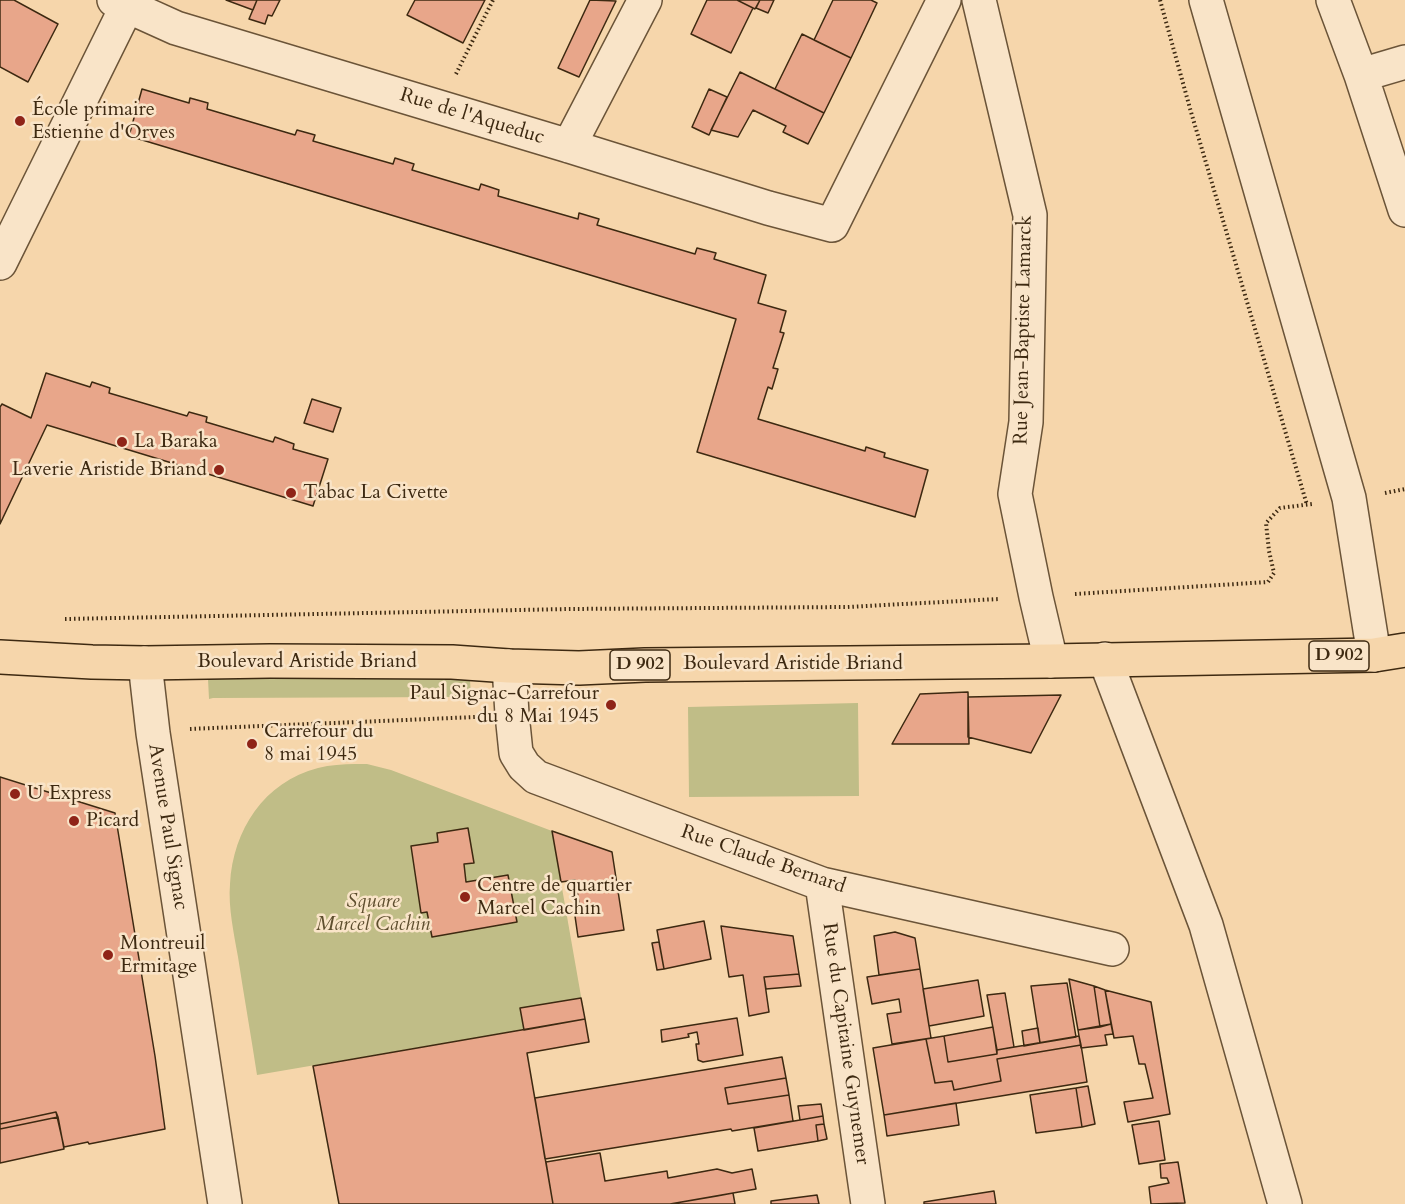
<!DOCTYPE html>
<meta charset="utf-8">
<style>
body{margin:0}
canvas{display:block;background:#f6d6ab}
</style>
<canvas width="1405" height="1204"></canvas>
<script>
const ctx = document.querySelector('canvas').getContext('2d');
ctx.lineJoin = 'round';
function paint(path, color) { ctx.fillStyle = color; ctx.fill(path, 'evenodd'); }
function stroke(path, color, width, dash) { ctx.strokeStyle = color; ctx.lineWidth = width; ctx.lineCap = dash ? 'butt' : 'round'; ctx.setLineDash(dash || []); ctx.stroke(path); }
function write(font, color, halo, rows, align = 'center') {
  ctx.font = font + ' Cardo,serif'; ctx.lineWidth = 5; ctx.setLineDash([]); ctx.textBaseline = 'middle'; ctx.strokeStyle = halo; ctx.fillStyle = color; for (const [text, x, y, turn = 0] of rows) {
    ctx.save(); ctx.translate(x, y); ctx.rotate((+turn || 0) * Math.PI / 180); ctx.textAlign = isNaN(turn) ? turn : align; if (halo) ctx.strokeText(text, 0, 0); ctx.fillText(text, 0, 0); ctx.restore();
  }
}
const green = new Path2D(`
 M208 679H470L471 698 459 697 213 698 209 699Z
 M858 703 859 796 689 797 688 707Z
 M355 764H367L391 770 552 831 585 1019 257 1075C251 1036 244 996 238 957 234 934 228 907 230 884 233 830 264 782 318 768 330 765 343 764 355 764Z`);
const building = new Path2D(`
 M0 0H14L58 24 28 82 0 67Z
 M226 0H257L253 10Z
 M257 0H280L272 16 268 15 265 24 249 19Z
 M415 0H485L463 43 407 15Z
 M590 0 616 1 579 77 558 68Z
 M707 0H737L753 8 731 53 691 34Z
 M737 0H760L755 9Z
 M760 0H774L768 13 756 8Z
 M833 0H871L877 3 851 58 814 40Z
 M802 34 851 58 824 113 775 89Z
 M740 72 824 113 808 144 783 132 786 126 753 110 738 137 711 130Z
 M142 89 189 103 190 98 208 103 207 109 295 135 297 130 315 135 313 141 393 164 395 158 414 164 412 170 479 190 481 184 499 190 498 196 578 219 579 213 599 219 597 225 695 254 697 248 716 253 714 259 766 275 758 303 786 311 780 332 784 333 773 368 778 369 772 389 768 387 758 419 865 451 866 447 885 453 884 457 928 470 915 517 697 452 736 319 129 136Z
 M709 89 727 97 709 135 692 127Z
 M46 373 90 387 92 382 110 388 109 393 187 416 189 412 207 417 206 422 273 442 275 437 294 444 293 449 328 459 313 506 47 425 0 524V407L2 404 31 418Z
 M312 399 341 408 333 432 304 423Z
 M968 692 969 744H892L920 694Z
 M1061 695 1031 753 968 737V697Z
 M0 777 115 813 155 1056 165 1129 89 1144 88 1142 64 1147 56 1112 0 1124Z
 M468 828 474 863 464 864 466 882 508 875 517 922 432 937 427 912 421 913 411 846 438 842 437 833Z
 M552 831 612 852 624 930 578 937 574 909 580 908 575 880 561 882Z
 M704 921 711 959 664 969 657 930Z
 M721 926 793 936 799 974 764 977 769 1012 749 1016 743 975 729 977Z
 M895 932 915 938 920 969 879 975 874 936Z
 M659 942 664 969 657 970 652 943Z
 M920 969 931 1038 892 1044 887 1014 901 1012 899 999 872 1004 867 977Z
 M799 974 801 986 766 989 764 977Z
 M1069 979 1094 986 1100 1027 1078 1030Z
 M978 980 984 1016 929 1026 923 989Z
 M1067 983 1076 1037 1040 1043 1031 986Z
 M1094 986 1105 990 1111 1024 1100 1027Z
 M1105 990 1151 1002 1170 1114 1128 1122 1124 1102 1153 1098 1145 1064H1139L1133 1036 1114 1038Z
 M1005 993 1014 1047 997 1050 987 995Z
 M581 998 585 1019 524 1030 520 1008Z
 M737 1018 743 1055 703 1062 698 1060 696 1044H699L697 1032 688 1034 689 1037 662 1042 661 1030Z
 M585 1019 589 1042 527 1053 553 1204H339L313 1066Z
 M1111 1024 1113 1034 1105 1035 1107 1045 1081 1048 1078 1030Z
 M993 1027 997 1054 948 1062 944 1036Z
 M1038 1028 1040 1043 1024 1046 1022 1031Z
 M944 1036 948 1062 997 1054V1050L1079 1036 1081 1045 997 1059 1001 1081 954 1090 952 1081 935 1083 926 1039Z
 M926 1039 935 1083 952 1081 954 1090 1001 1081 997 1059 1081 1045 1087 1082 884 1115 873 1048Z
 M782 1057 786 1078 725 1088 728 1104 789 1095 793 1121 732 1131 731 1129 545 1159 535 1098Z
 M786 1078 789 1095 728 1104 725 1088Z
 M1088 1086 1095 1124 1082 1127 1076 1088Z
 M1076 1088 1082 1127 1036 1133 1030 1095Z
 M956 1103 959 1125 887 1136 884 1115Z
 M821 1104 823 1116 800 1120 798 1106Z
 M56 1112 58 1117 0 1129V1124Z
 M823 1116 824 1124 816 1125 818 1141 758 1151 754 1128Z
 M58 1117 64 1149 0 1163V1129Z
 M1159 1121 1165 1160 1139 1164 1132 1125Z
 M824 1124 827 1139 818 1141 816 1125Z
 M600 1153 605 1181 667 1171 668 1178 717 1169 732 1173 752 1169 756 1189 670 1204H553L546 1162Z
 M1178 1162 1185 1203 1151 1204 1149 1187 1169 1183 1167 1178H1161L1160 1164Z
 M994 1191 996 1204H924V1202Z
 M733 1193 735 1204H670L717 1196Z
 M817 1195 819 1204H771V1201Z`);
const path = new Path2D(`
 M1160 0 1191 112 1307 505
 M456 74 493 0
 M1385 493 1405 489
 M1075 594 1268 582 1274 573 1269 551 1266 523 1280 508 1312 504
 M65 619 569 609 847 607 999 599
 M190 729 476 717`);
const minor = new Path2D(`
 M114 0 176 28 569 146 768 208 832 225 944 0
 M979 0 1030 215 1026 422 1015 494 1036 597 1051 661
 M1206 0 1349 498 1374 655
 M1333 0 1361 75 1405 210
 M1361 75 1405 62
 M569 146 645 0
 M0 263 130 0
 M1105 659 1206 925 1285 1204
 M145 663 153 733 225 1204
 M509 666 512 714 516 753 524 766 536 777 822 884 1112 949
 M822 884 868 1204`);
const major = new Path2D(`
 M0 657 92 662 145 663 270 661 452 662 509 666 579 668 645 665 1051 661 1374 655 1405 650`);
const markers = [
 [20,121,6,"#8f2418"],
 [122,442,6,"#8f2418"],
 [219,470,6,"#8f2418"],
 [291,493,6,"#8f2418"],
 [611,705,6,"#8f2418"],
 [252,744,6,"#8f2418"],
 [15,794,6,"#8f2418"],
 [74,821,6,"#8f2418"],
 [465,897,6,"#8f2418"],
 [108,955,6,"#8f2418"]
];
const shields = [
 [1339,656,60],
 [640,665,60]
];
const shieldNames = [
 ["D 902",1339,656],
 ["D 902",640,665]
];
const poiNames = [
 ["École primaire",32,110],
 ["Estienne d'Orves",32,133],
 ["La Baraka",134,442],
 ["Laverie Aristide Briand",207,470,"right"],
 ["Tabac La Civette",303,493],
 ["Paul Signac-Carrefour",599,694,"right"],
 ["du 8 Mai 1945",599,717,"right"],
 ["Carrefour du",264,732],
 ["8 mai 1945",264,755],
 ["U Express",27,794],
 ["Picard",86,821],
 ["Centre de quartier",477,886],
 ["Marcel Cachin",477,909],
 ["Montreuil",120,944],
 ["Ermitage",120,967]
];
const streetNames = [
 ["Rue de l'Aqueduc",472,117,17],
 ["Rue Jean-Baptiste Lamarck",1024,330,-89],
 ["Boulevard Aristide Briand",307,662],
 ["Boulevard Aristide Briand",793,664],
 ["Avenue Paul Signac",167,827,81],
 ["Rue Claude Bernard",763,860,19],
 ["Rue du Capitaine Guynemer",845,1044,82]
];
const parkNames = [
 ["Square",373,902],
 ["Marcel Cachin",373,925]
];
paint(green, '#c0bd87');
paint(building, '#e8a68a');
stroke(building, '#3d2911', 1.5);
stroke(minor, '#6b5438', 36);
stroke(major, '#3d2911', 36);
stroke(path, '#3d2911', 4, [1.5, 3]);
stroke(minor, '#f9e4c8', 33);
stroke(major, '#f6d6ab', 33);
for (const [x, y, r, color] of markers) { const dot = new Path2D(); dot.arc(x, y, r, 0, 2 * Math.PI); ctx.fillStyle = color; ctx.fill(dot); stroke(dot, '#f9e4c8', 2); }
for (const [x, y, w] of shields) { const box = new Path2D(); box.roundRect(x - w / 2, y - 15, w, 30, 4.5); ctx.fillStyle = '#f9e4c8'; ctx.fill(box); stroke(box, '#3d2911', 1.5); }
write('bold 18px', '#3d2911', null, shieldNames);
write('20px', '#3d2911', '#f9e4c8', poiNames, 'left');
write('20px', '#3d2911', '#f9e4c8', streetNames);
write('italic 20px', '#5e4e2e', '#f9e4c8', parkNames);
</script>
